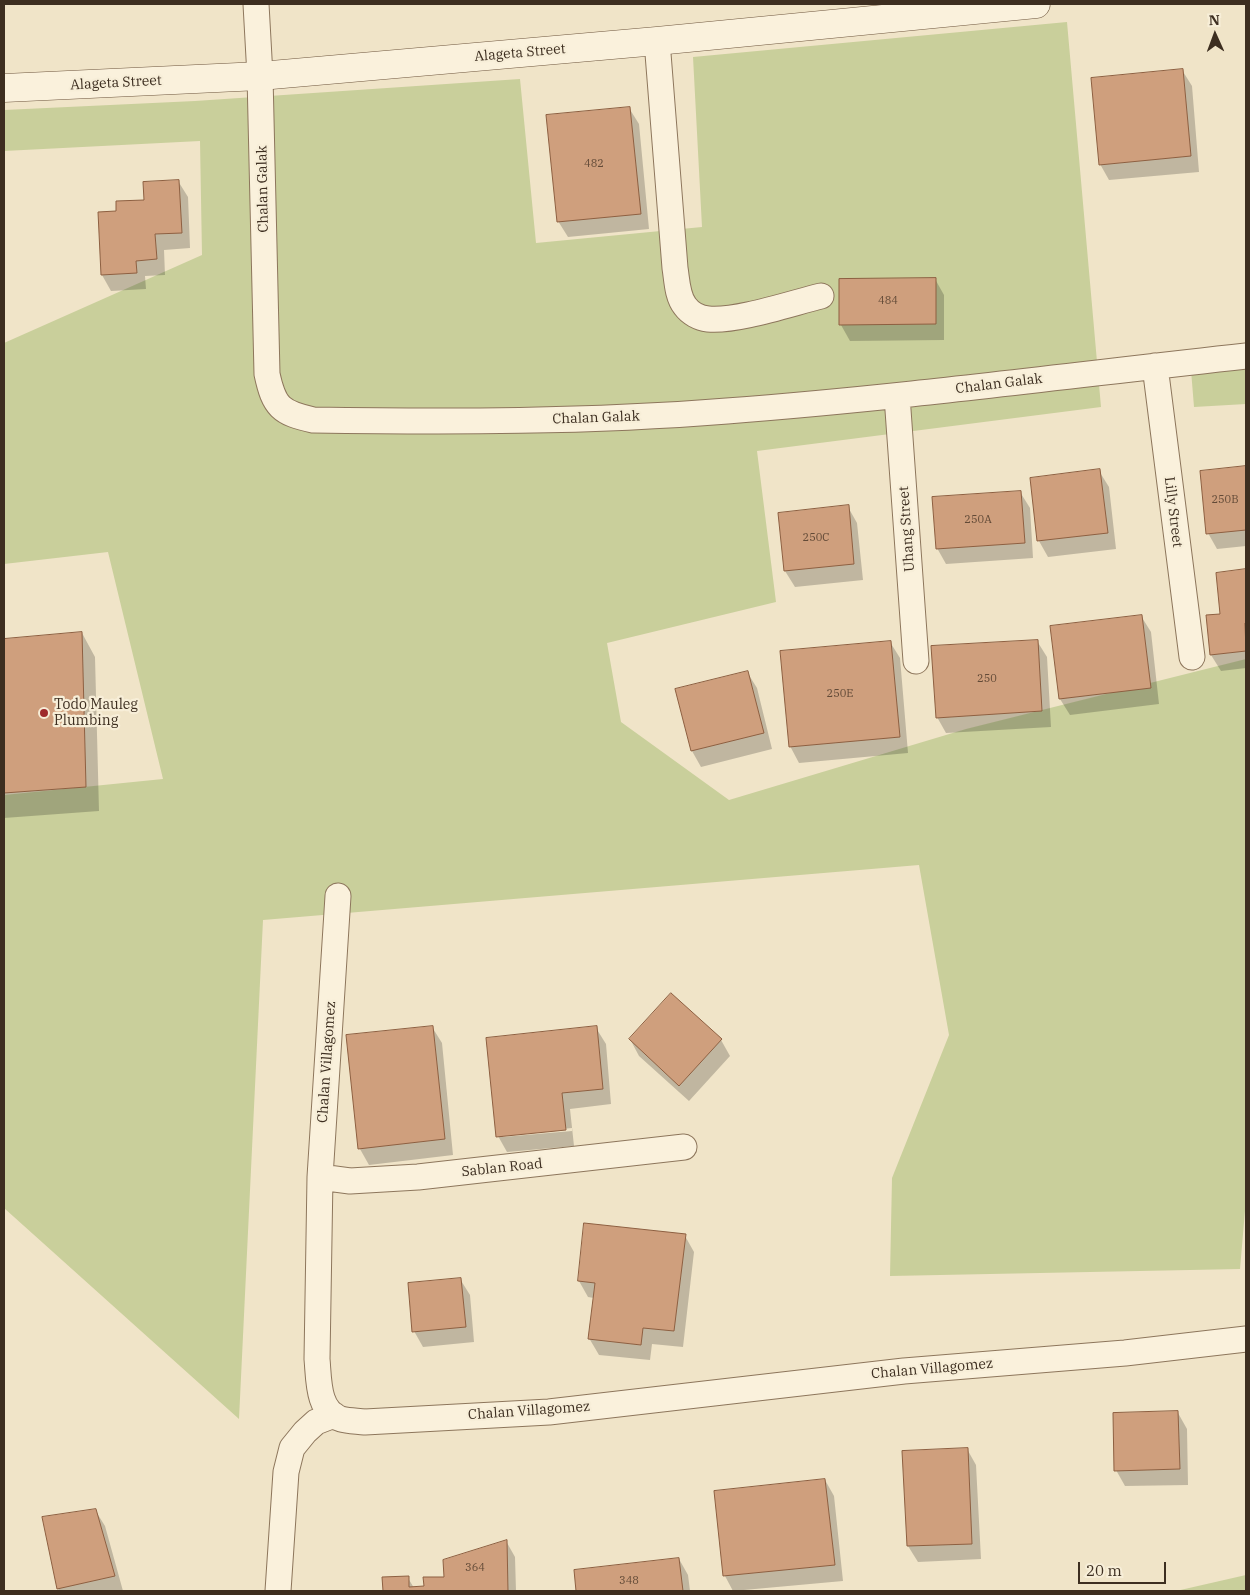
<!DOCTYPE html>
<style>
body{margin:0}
#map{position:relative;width:1250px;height:1595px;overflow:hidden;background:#f0e4c8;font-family:"IBM Plex Serif",serif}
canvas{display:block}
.frame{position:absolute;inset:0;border:5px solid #3d2e20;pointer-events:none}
.north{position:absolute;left:1190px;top:10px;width:50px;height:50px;-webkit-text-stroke:4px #f7eed8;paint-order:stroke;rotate:358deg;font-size:14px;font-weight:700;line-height:20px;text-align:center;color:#3d2e20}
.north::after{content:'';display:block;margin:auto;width:18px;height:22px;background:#3d2e20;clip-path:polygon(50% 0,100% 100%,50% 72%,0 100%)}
.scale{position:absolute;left:1078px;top:1562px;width:88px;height:22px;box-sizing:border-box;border:2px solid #3d2e20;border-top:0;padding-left:6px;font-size:15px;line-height:18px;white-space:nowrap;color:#3d2e20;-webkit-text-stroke:4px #f7eed8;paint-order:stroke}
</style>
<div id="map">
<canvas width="1250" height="1595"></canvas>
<div class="frame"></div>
<div class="north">N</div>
<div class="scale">20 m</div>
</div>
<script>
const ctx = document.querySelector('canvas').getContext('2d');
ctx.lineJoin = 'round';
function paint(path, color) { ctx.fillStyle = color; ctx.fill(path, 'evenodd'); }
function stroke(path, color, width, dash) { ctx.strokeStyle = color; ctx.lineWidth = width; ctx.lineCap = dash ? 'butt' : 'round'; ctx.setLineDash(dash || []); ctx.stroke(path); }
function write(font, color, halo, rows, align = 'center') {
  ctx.font = font + ' "IBM Plex Serif",serif'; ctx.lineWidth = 4.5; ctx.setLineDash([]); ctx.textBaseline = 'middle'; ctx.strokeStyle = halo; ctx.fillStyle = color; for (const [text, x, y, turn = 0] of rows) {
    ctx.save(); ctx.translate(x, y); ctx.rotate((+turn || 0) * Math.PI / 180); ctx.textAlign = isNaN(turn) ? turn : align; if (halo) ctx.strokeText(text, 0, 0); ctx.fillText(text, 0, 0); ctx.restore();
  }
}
const green = new Path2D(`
 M1067 22 1101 407 757 451 776 602 607 643 621 722 729 800 966 729 1246 659V1199L1240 1269 890 1276 892 1178 949 1035 919 865 263 920 239 1419 4 1208V795L163 779 108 552 4 564V343L202 255 200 141 4 151V110L195 101 520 79 536 243 702 227 693 57Z
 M1246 365V404L1194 407 1191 370Z
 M1246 1575V1591H1176Z`);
const shadow = new Path2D(`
 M1182 70 1192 86 1199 172 1109 180 1100 164Z
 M629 108 639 124 649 229 568 237 558 221Z
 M178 181 188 197 190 248 164 250 165 275 145 276 146 289 111 291 102 275 145 201Z
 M935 279 944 295V340L850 341 841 325Z
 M1246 468V546L1217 549 1208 533 1201 472Z
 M1099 471 1109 487 1116 549 1048 557 1039 541Z
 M1020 492 1030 508 1033 558 946 564 937 548Z
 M848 507 857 523 863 580 795 587 785 571 780 514Z
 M1246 571V668L1221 671 1211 655 1207 617 1221 615 1217 574Z
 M1141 616 1151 632 1159 704 1070 715 1060 699 1052 627Z
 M82 633 95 657 99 811 4 818V640Z
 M1037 641 1047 657 1051 727 946 733 937 717Z
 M890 642 900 658 908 753 799 763 790 746Z
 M747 672 757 688 772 749 701 767 692 751 676 689Z
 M671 995 721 1040 730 1056 689 1101 639 1056 630 1039Z
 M432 1027 442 1043 453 1155 369 1165 360 1149Z
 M596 1028 606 1044 611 1104 570 1109 574 1146 507 1152 498 1136ZM572 1128V1131L503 1137V1135Z
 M685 1236 694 1252 683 1347 652 1344 650 1360 599 1355 589 1338 594 1298 588 1297 579 1281Z
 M460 1279 470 1295 474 1342 423 1347 414 1331Z
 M1178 1413 1187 1429 1188 1485 1125 1486 1116 1470Z
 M967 1449 976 1465 981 1559 918 1562 908 1546Z
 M825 1480 834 1496 843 1581 733 1591 725 1576 716 1492Z
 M95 1510 105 1526 123 1591H60L58 1589Z
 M506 1541 515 1557 516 1591H384V1578H408L414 1588H425L445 1578Z
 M679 1559 688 1575 690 1591H578L576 1571Z`);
const building = new Path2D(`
 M1183 69 1191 156 1099 165 1091 78Z
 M630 107 641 214 557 222 546 115Z
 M179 180 182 233 155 234 157 259 136 261 137 273 101 275 98 212 116 211V201L144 200 143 182Z
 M936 278V324L839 325V279Z
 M1246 466V530L1206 534 1200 471Z
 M1100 469 1108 533 1037 541 1030 478Z
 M1021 491 1025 543 936 549 932 497Z
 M849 505 854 564 784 571 778 513Z
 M1246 569V623H1245L1246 651 1210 655 1206 615 1220 614 1216 573Z
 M1142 615 1151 688 1059 699 1050 626Z
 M82 632 86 787 4 793V639Z
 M1038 640 1042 711 936 718 931 646Z
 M891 641 900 737 789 747 780 651Z
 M748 671 764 733 691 751 675 689Z
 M671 993 722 1039 679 1086 629 1039Z
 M433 1026 445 1139 358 1149 346 1035Z
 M597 1026 603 1089 562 1093 566 1130 496 1137 486 1038Z
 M584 1223 686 1234 674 1331 643 1328 641 1345 588 1339 595 1283 578 1281Z
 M461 1278 466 1327 412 1332 408 1283Z
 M1178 1411 1180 1469 1114 1471 1113 1413Z
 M968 1448 972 1544 907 1546 902 1451Z
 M825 1479 835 1565 723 1576 714 1491Z
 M96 1509 115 1576 57 1589 42 1517Z
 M507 1540 508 1591H383L382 1577 409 1576V1587L424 1586 423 1577H444L443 1560Z
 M679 1558 683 1591H576L574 1570Z`);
const street = new Path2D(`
 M256 4 260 76 267 374C274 407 281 413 313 420 450 422 589 422 727 411 900 398 1073 375 1246 356
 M657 41 675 268C677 280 677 296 685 306 690 313 699 318 708 319 736 322 792 303 821 296
 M1155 366 1192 657
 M897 396 916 661
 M338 896 320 1177 317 1359C319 1379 317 1411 341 1419 348 1421 357 1421 365 1422L549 1412 904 1371 1125 1353 1246 1339
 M320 1177 350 1181 418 1177 684 1147
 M278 1591 286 1472 292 1448 305 1432 316 1422 334 1415`);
const secondary = new Path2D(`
 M4 88 260 76 657 41 1036 4`);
const markers = [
 [44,713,5,"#9e2a2b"]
];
const numberNames = [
 ["482",594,164],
 ["484",888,301],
 ["250B",1225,500],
 ["250A",978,520],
 ["250C",816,538],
 ["250",987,679],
 ["250E",840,694],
 ["364",475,1568],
 ["348",629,1581]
];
const streetNames = [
 ["Alageta Street",520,53,-5],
 ["Alageta Street",116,83,-3],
 ["Chalan Galak",263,189,-91],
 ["Chalan Galak",999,384,-7],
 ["Chalan Galak",596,418,-2],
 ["Lilly Street",1173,512,83],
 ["Uhang Street",907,529,-94],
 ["Chalan Villagomez",327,1062,-86],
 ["Sablan Road",502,1168,-6],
 ["Chalan Villagomez",932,1369,-5],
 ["Chalan Villagomez",529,1411,-4]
];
const poiNames = [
 ["Todo Mauleg",54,705],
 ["Plumbing",54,721]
];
paint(green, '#c9cf9b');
paint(shadow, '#0003');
paint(building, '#cf9f7d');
stroke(building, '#8d5f41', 1);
stroke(street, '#8d765c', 27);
stroke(secondary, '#6f573f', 29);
stroke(street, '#faf1dc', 25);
stroke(secondary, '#faf1dc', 28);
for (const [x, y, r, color] of markers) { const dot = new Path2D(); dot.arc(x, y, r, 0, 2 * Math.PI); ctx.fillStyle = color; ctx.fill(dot); stroke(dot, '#f7eed8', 2); }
write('11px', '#624a37', null, numberNames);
write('14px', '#3d2e20', '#f7eed8', streetNames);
write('14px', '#3d2e20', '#f7eed8', poiNames, 'left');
</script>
